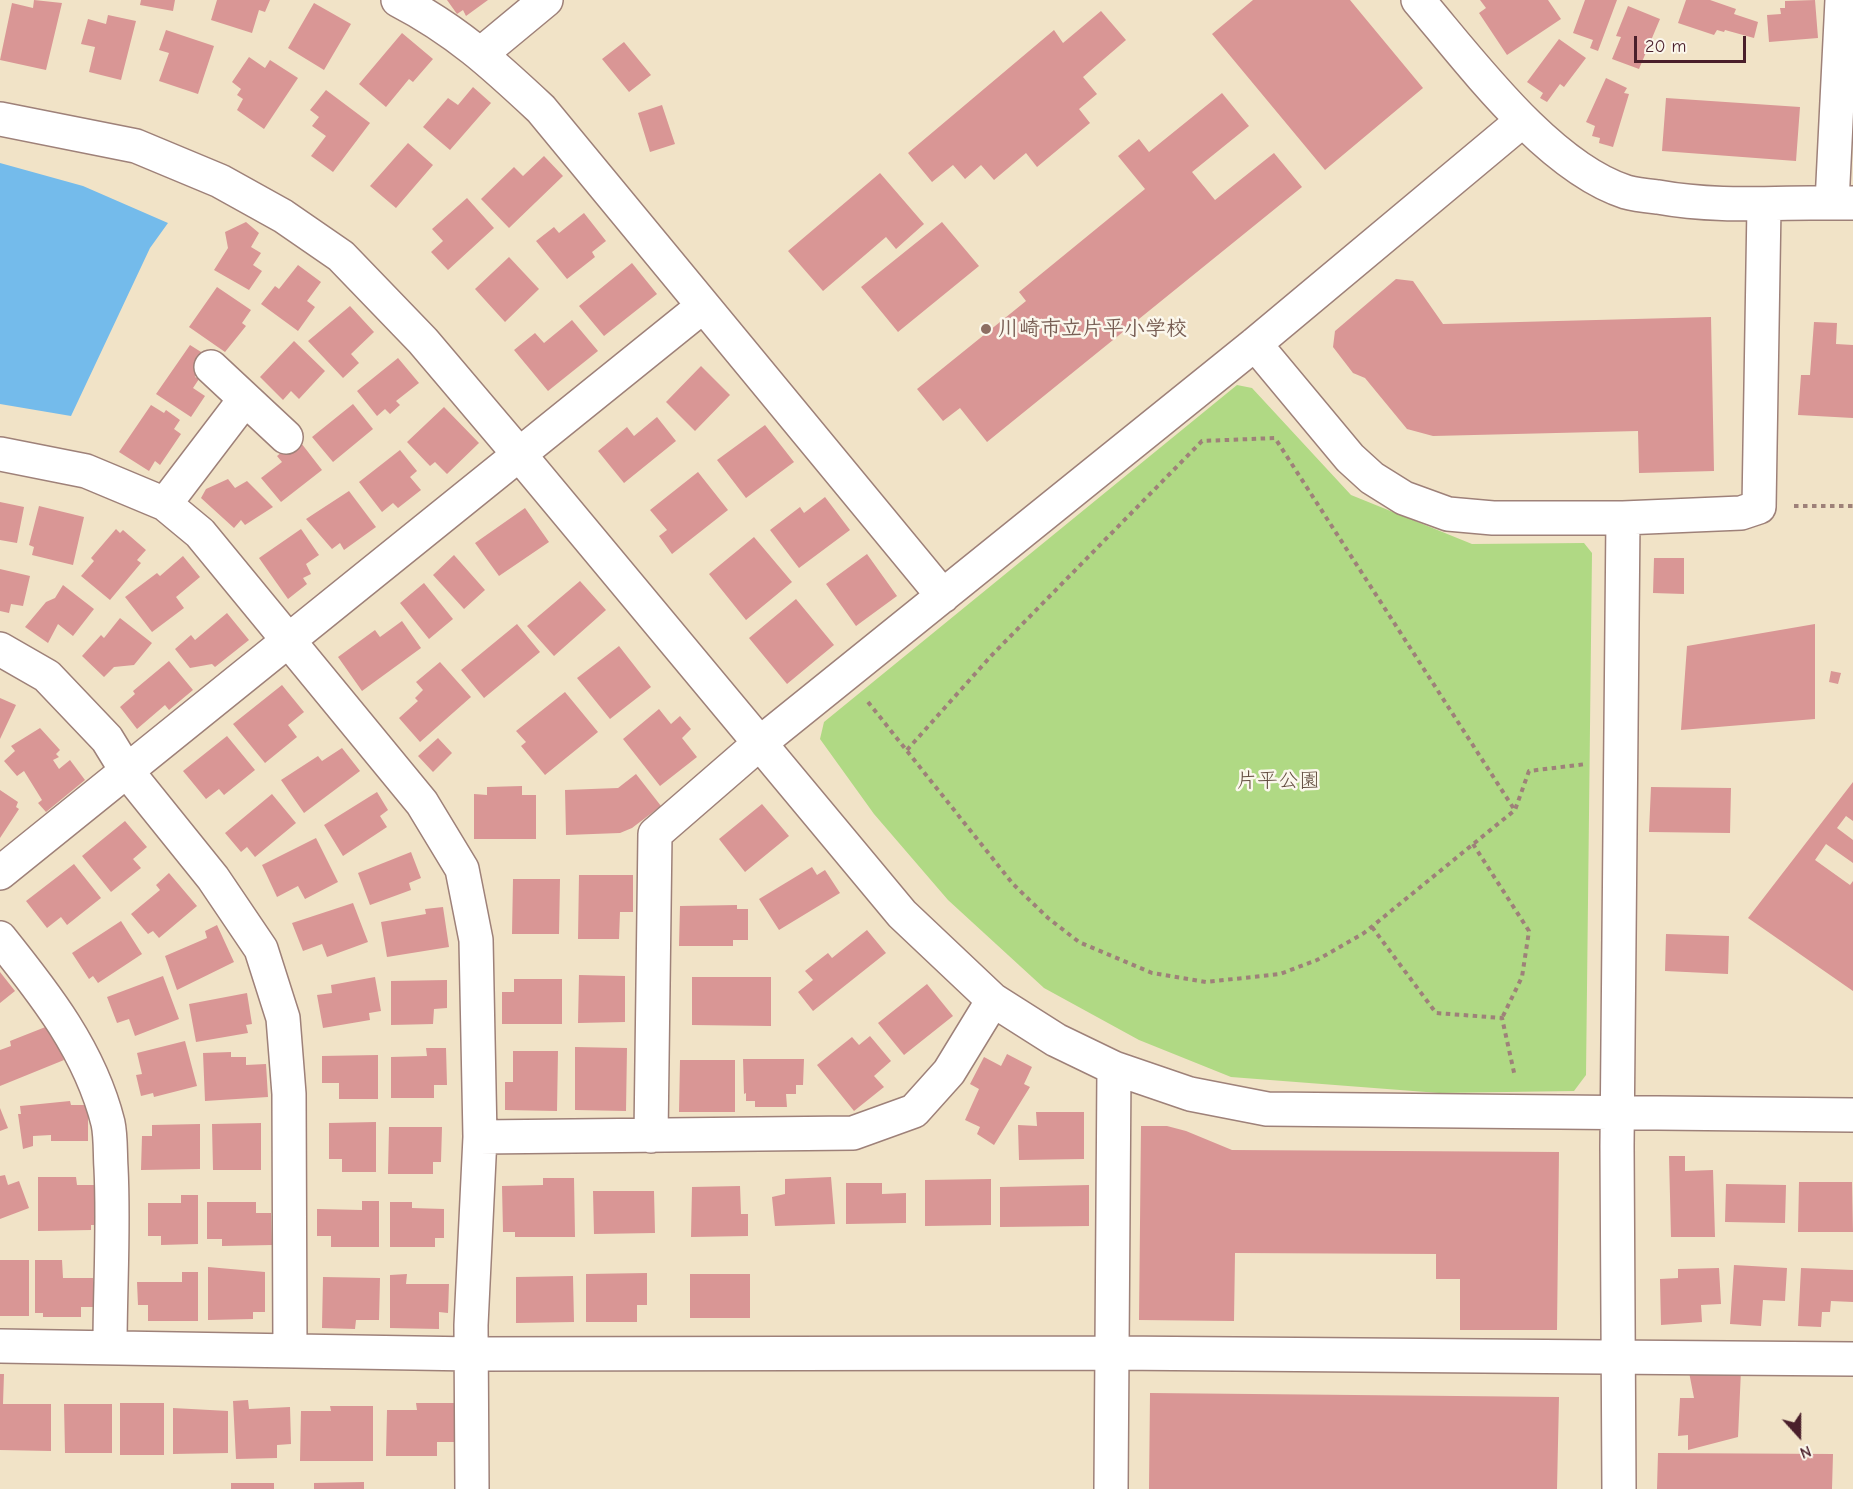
<!DOCTYPE html>
<meta charset="utf-8">
<style>
body{margin:0}
#map{position:relative;width:1853px;height:1489px;overflow:hidden;background:#f1e3c7;font-family:"Comic Neue",sans-serif}
canvas{display:block}
.north{position:absolute;left:1769px;top:1405px;width:60px;height:60px;-webkit-text-stroke:4px #fbf7ec;paint-order:stroke;rotate:159deg;font-size:16px;font-weight:700;line-height:24px;text-align:center;color:#4a1f2b}
.north::after{content:'';display:block;margin:auto;width:21px;height:27px;background:#4a1f2b;clip-path:polygon(50% 0,100% 100%,50% 72%,0 100%)}
.scale{position:absolute;left:1634px;top:36px;width:112px;height:27px;box-sizing:border-box;border:3px solid #4a1f2b;border-top:0;padding-left:8px;font-size:18px;line-height:21px;white-space:nowrap;color:#4a1f2b;-webkit-text-stroke:4px #fbf7ec;paint-order:stroke}
</style>
<div id="map">
<canvas width="1853" height="1489"></canvas>
<div class="north">N</div>
<div class="scale">20 m</div>
</div>
<script>
const ctx = document.querySelector('canvas').getContext('2d');
ctx.lineJoin = 'round';
function paint(path, color) { ctx.fillStyle = color; ctx.fill(path, 'evenodd'); }
function stroke(path, color, width, dash) { ctx.strokeStyle = color; ctx.lineWidth = width; ctx.lineCap = dash ? 'butt' : 'round'; ctx.setLineDash(dash || []); ctx.stroke(path); }
function write(font, color, halo, rows, align = 'center') {
  ctx.font = font + ' "Comic Neue","Klee One",sans-serif'; ctx.lineWidth = 5; ctx.setLineDash([]); ctx.textBaseline = 'middle'; ctx.strokeStyle = halo; ctx.fillStyle = color; for (const [text, x, y, turn = 0] of rows) {
    ctx.save(); ctx.translate(x, y); ctx.rotate((+turn || 0) * Math.PI / 180); ctx.textAlign = isNaN(turn) ? turn : align; if (halo) ctx.strokeText(text, 0, 0); ctx.fillText(text, 0, 0); ctx.restore();
  }
}
const green = new Path2D(`
 M1237 385 1252 388 1351 495 1472 544 1584 543 1592 553 1586 1075 1574 1091 1439 1093 1231 1077 1139 1040 1044 988 948 900 874 814 820 739 824 722Z`);
const water = new Path2D(`
 M0 163 83 186 168 223 150 248 71 416 0 404Z`);
const building = new Path2D(`
 M34 0 62 3 46 70 0 60 12 3 33 8Z
 M141 0H175L173 11 140 5Z
 M217 0H270L265 12 259 10 252 33 211 20Z
 M447 0H488L466 16 463 10 457 14Z
 M1253 0H1350L1423 88 1325 170 1212 34Z
 M1480 0H1548L1561 19 1507 55 1479 13 1486 8Z
 M1585 0H1617L1598 51 1590 48 1593 40 1573 33Z
 M1686 0H1710L1736 9 1734 14 1758 22 1754 38 1725 30 1724 32 1717 30 1714 35 1678 23Z
 M1815 0 1818 38 1769 42 1767 15 1781 14 1780 8H1785V1Z
 M314 3 351 24 324 70 288 48Z
 M1628 6 1660 19 1639 69 1612 59 1621 37 1616 36Z
 M1101 11 1126 40 1083 77 1097 94 1079 109 1090 123 1037 167 1026 153 994 180 981 165 965 179 953 165 932 182 908 153 1054 30 1063 43Z
 M108 15 136 21 121 80 89 72 95 47 81 44 88 19 106 24Z
 M166 30 214 46 198 94 159 81 169 53 159 50Z
 M402 33 433 59 413 82 409 79 386 107 359 84Z
 M1559 39 1586 58 1564 87 1560 84 1547 102 1540 98 1543 93 1527 82Z
 M624 42 651 75 629 92 602 59Z
 M249 57 265 68 270 60 298 78 264 129 237 110 243 99 237 95 241 89 232 82Z
 M1606 78 1627 88 1624 93 1629 94 1613 147 1599 143 1600 138 1592 136 1595 126 1586 122Z
 M473 87 491 103 450 150 423 127 448 98 458 105Z
 M326 90 370 123 333 172 311 156 326 136 312 126 319 117 310 110Z
 M1222 93 1249 126 1192 172 1215 200 1274 153 1302 187 987 442 960 408 943 421 917 389 1026 301 1019 292 1145 189 1118 156 1139 139 1149 152Z
 M1666 98 1800 107 1796 161 1662 151Z
 M662 105 675 144 650 152 638 113Z
 M408 143 433 165 396 208 370 186Z
 M544 156 563 176 509 228 481 199 514 167 523 176Z
 M880 173 924 224 896 249 886 237 823 291 788 251Z
 M467 198 494 228 448 270 431 252 443 241 432 229Z
 M584 213 606 241 592 252 595 257 567 279 536 241 554 227 559 233Z
 M246 222 259 233 251 247 261 253 253 265 262 271 249 290 214 270 228 248 225 232Z
 M942 222 979 266 898 332 861 287Z
 M509 257 539 289 505 322 475 289Z
 M632 263 657 294 604 336 579 306Z
 M298 265 321 282 307 301 315 307 298 331 261 304 275 286 279 289Z
 M1396 279 1413 281 1443 324 1711 317 1714 471 1639 473 1638 431 1433 436 1407 429 1365 378 1353 373 1333 347 1335 331Z
 M217 287 251 310 242 323 246 326 225 352 189 327Z
 M350 306 374 332 351 354 359 363 343 378 308 341Z
 M572 320 598 351 548 391 514 350 535 333 544 343Z
 M1814 322 1837 323 1836 344 1853 345V418L1798 415 1801 375H1810Z
 M294 341 325 371 299 399 291 391 283 400 260 377Z
 M190 345 209 357 195 377 199 379 193 388 205 396 191 417 156 394Z
 M398 358 419 383 396 401 400 405 390 414 385 409 377 416 357 391Z
 M701 366 730 395 695 431 666 402Z
 M353 404 373 429 333 462 312 437Z
 M151 405 164 413 166 410 180 420 174 429 181 434 160 465 155 461 149 471 119 452Z
 M444 407 479 443 447 474 435 462 430 466 407 442Z
 M657 417 676 441 624 483 598 451 627 427 634 436Z
 M765 425 794 462 746 498 717 460Z
 M298 439 322 470 281 502 261 478 282 462 277 456Z
 M400 450 417 471 410 477 421 490 398 508 393 503 382 512 359 482Z
 M698 472 728 510 672 554 659 536 667 530 650 510Z
 M228 479 235 488 247 481 273 507 245 525 241 520 234 528 201 498 206 489Z
 M349 491 376 527 344 550 340 543 332 549 306 519Z
 M825 497 850 530 799 568 770 530 800 507 804 513Z
 M0 502 24 507 17 543 0 540Z
 M39 506 84 517 73 565 32 555 34 547 29 545Z
 M525 508 549 542 499 576 475 543Z
 M116 529 120 533 123 530 146 550 137 560 141 563 110 600 81 576 94 561 91 558Z
 M301 529 319 555 306 564 311 574 303 578 307 584 288 599 259 558Z
 M754 537 792 582 746 620 709 574Z
 M867 554 897 596 856 626 826 584Z
 M454 555 485 590 464 609 433 575Z
 M183 556 200 577 176 597 184 608 152 632 125 597 157 573 160 576Z
 M1654 558H1684V594L1653 593Z
 M0 569 30 576 23 606 11 604 9 613 0 611Z
 M580 581 606 610 554 656 527 626Z
 M424 583 453 619 429 639 400 603Z
 M63 585 94 609 73 636 58 624 48 643 25 627 46 602 55 598Z
 M796 599 834 645 787 684 749 638Z
 M227 613 249 640 215 667 212 664 190 668 175 649 191 635 195 640Z
 M120 618 152 643 134 665 114 667 104 677 82 656 101 635 104 638Z
 M402 621 421 648 362 691 338 657 375 630 380 637Z
 M517 624 540 652 484 698 461 670Z
 M1815 624V719L1681 730 1687 646Z
 M619 646 651 687 610 719 577 678Z
 M169 661 193 690 169 710 165 705 137 729 120 707 135 694 133 691Z
 M440 662 471 697 420 742 399 718 418 701 415 698 423 690 416 682Z
 M1831 671 1841 673 1838 684 1829 682Z
 M282 685 304 712 288 725 297 737 265 763 233 724Z
 M565 692 598 732 545 775 521 746 526 742 516 731Z
 M0 698 16 705 0 739Z
 M659 709 671 724 680 716 691 729 682 738 697 757 660 786 623 739Z
 M40 728 60 750 56 754 59 757 53 760 59 769 70 760 85 780 46 812 38 803 42 800 24 771 17 776 4 761 15 751 11 746Z
 M227 736 255 770 224 795 219 789 206 799 183 771Z
 M438 738 452 753 433 772 418 756Z
 M342 748 360 771 304 813 281 780 318 756 322 761Z
 M636 774 661 806 632 828 620 833 566 835 565 790 618 788Z
 M1853 782V821L1846 816 1837 828 1853 840V863L1826 844 1815 860 1850 885 1853 881V991L1748 918Z
 M522 786V795H536V839H474V794L487 795V787Z
 M1651 787 1731 788 1730 833 1649 832Z
 M0 790 18 802 16 807 19 809 0 838Z
 M377 792 388 810 380 816 387 827 343 856 324 825Z
 M272 794 296 823 255 857 247 847 241 852 225 833Z
 M762 804 789 836 745 872 719 839Z
 M125 821 147 847 133 859 141 868 111 892 82 856Z
 M316 838 338 882 305 899 298 886 277 897 262 865Z
 M411 852 421 878 409 883 411 890 370 905 358 873Z
 M74 864 101 898 67 925 61 917 47 928 26 901Z
 M812 867 817 875 825 870 840 893 779 930 759 899Z
 M169 873 197 906 159 938 153 931 148 934 131 914 160 890 156 885Z
 M579 875H633V912H620L619 939H578Z
 M513 879H560L559 934H512Z
 M353 903 368 942 327 957 322 944 303 951 292 923Z
 M737 905V909H748V940H733V946H679L680 906Z
 M443 907 449 947 387 957 381 922 426 914 425 909Z
 M121 921 142 954 98 983 93 976 89 979 72 953Z
 M217 925 234 962 177 990 165 956 207 938 205 931Z
 M867 930 886 953 813 1011 798 992 813 980 805 971 828 953 832 958Z
 M1666 934 1729 936 1728 974 1665 971Z
 M0 972 15 991 0 1003Z
 M579 975 625 976V1022L578 1023Z
 M163 976 179 1019 135 1036 129 1019 117 1023 107 997Z
 M375 977 381 1011 369 1013 370 1020 323 1028 317 995 332 993 331 985Z
 M692 977H771V1026L692 1025Z
 M514 979H562V1024H502V992H514Z
 M447 980V1008L434 1009 433 1024 391 1025V981Z
 M927 984 953 1016 904 1055 878 1023Z
 M247 993 252 1024 246 1025 248 1033 196 1042 189 1004Z
 M48 1026 52 1029 64 1060 0 1086V1050L11 1046 10 1041Z
 M870 1036 891 1061 874 1076 884 1087 854 1111 817 1065 852 1037 859 1045Z
 M185 1041 197 1086 154 1097 153 1093 141 1096 136 1075 142 1074 137 1053Z
 M575 1047 627 1048 626 1111 575 1110Z
 M426 1048H446L447 1085H434V1098H391V1057L427 1056Z
 M513 1051H558L557 1111 505 1110V1082H513Z
 M231 1052V1057H246V1065L266 1064 268 1097 205 1101 203 1053Z
 M1007 1054 1032 1067 1024 1084 1030 1087 994 1145 977 1134 980 1127 965 1120 979 1089 970 1084 984 1057 1001 1066Z
 M378 1055V1099H339V1083H322V1056Z
 M743 1059H804L803 1085H796V1094H786L787 1107H755V1101H746V1093L744 1094Z
 M680 1060H735V1112H679Z
 M70 1101 71 1105H88V1141H51V1135L33 1136V1146L23 1149 18 1114H21L20 1106Z
 M0 1108 8 1128 0 1131Z
 M1036 1112H1084V1159L1019 1160 1018 1125 1037 1126Z
 M376 1122V1172H342V1159H329V1123Z
 M261 1123V1170H213L212 1124Z
 M200 1124V1169L141 1170 142 1136H152V1125Z
 M1141 1126H1167L1186 1131 1232 1150 1559 1152 1557 1330H1460V1279H1436V1254L1235 1253 1234 1321 1139 1320Z
 M389 1127H442L441 1162H433V1174H388Z
 M1669 1156H1685V1171L1713 1170 1715 1237H1671Z
 M5 1175 8 1185 19 1181 29 1208 0 1219V1176Z
 M38 1177H76L77 1185H95V1225H91V1230L38 1231Z
 M831 1177 835 1224 775 1226 772 1197 785 1194V1179Z
 M543 1178H574L575 1237H515V1232H503L502 1186 543 1185Z
 M991 1179V1225L925 1226V1180Z
 M1799 1182H1852L1853 1232H1798Z
 M846 1183H882V1194L906 1193V1223L846 1224Z
 M1726 1184 1786 1185 1785 1223 1725 1222Z
 M1089 1185V1226L1000 1227V1187Z
 M740 1186 741 1214H748V1236L691 1237 692 1187Z
 M593 1191H654L655 1233 594 1234Z
 M181 1195H198V1244L161 1245V1236H148V1203H181Z
 M362 1201H379V1247H331V1236H317V1209L362 1210Z
 M207 1202H256V1213H271L272 1245 222 1246V1239H207Z
 M390 1202H412V1208L444 1209V1238H435V1247H390Z
 M0 1260H29V1316H0Z
 M35 1260H62L63 1278H93V1307H81V1317H43V1313H35Z
 M1734 1265 1787 1268 1785 1301 1763 1300 1761 1326 1730 1324Z
 M208 1267 265 1272V1312H253V1319L208 1320Z
 M1719 1268 1721 1304 1701 1305 1702 1322 1661 1325 1660 1279 1678 1278V1269Z
 M1801 1268 1853 1270V1302L1831 1301 1830 1312H1822L1821 1327 1798 1326Z
 M182 1272H198V1321H148V1305H138L137 1282H182Z
 M647 1273V1305H637V1322H586V1274Z
 M407 1274 406 1284H449L448 1313 439 1312V1329L390 1328V1275Z
 M690 1274H750V1318H690Z
 M573 1276 574 1322 516 1323V1277Z
 M323 1277 380 1278 379 1320H356L355 1329 322 1328Z
 M1741 1370 1738 1437 1688 1450V1435L1678 1436 1680 1398H1694L1689 1372Z
 M0 1374H4L3 1404H51V1451L0 1450Z
 M1150 1393 1559 1397 1557 1489H1149Z
 M248 1400 249 1409 290 1407 291 1444 277 1445V1458L236 1459 233 1401Z
 M120 1403H164V1455H120Z
 M416 1403H457L456 1442H437V1456H386L387 1410H417Z
 M64 1404H112V1453H65Z
 M330 1406H373V1461H300L301 1411H331Z
 M173 1408 228 1411V1453L173 1454Z
 M1658 1453 1833 1454 1832 1489H1657Z
 M364 1482V1489H314V1483Z
 M231 1483H274V1489H231Z`);
const path = new Path2D(`
 M1794 506H1853
 M868 702 1013 884 1048 918 1079 942 1152 973 1206 982 1280 974 1317 960 1364 933 1515 810 1529 771 1586 764
 M907 750 991 656 1202 441 1275 438 1514 809
 M1473 844 1529 931 1522 977 1502 1018
 M1372 927 1436 1013 1502 1018 1515 1077`);
const minor = new Path2D(`
 M398 0C456 30 494 65 541 109L943 596
 M1418 0C1470 61 1548 167 1626 192 1636 195 1648 196 1658 197 1723 209 1787 201 1853 203
 M482 53 546 0
 M0 119 136 146 220 181 283 216 341 256 423 341 518 453 902 914 993 1000 1056 1040 1114 1068 1190 1094 1267 1109 1853 1115
 M1832 203 1842 0
 M1255 344 1350 458 1372 478 1404 498 1448 514 1493 518H1623L1741 513 1759 507 1764 206
 M211 367 286 437
 M0 454 86 471 165 504 200 533 422 803 462 869 476 940 480 1137 471 1325 472 1489
 M165 504 245 399
 M0 649 47 676 107 739 126 770 213 878 261 949 283 1018 289 1094 290 1351
 M0 873 702 307
 M0 938C45 994 90 1051 108 1123 111 1137 110 1154 111 1168 114 1228 110 1288 110 1347
 M651 1136 655 834 760 743 1255 344 1522 121
 M480 1137 853 1133 914 1111 949 1072 993 1000
 M0 1346 473 1354 1112 1353 1853 1359
 M1111 1489 1114 1068
 M1619 1489 1617 1146 1623 518`);
const markers = [
 [986,329,6,"#8d6e63"]
];
const educationNames = [
 ["川崎市立片平小学校",998,329]
];
const parkNames = [
 ["片平公園",1278,781]
];
paint(green, '#b0d984');
paint(water, '#74bbeb');
paint(building, '#d99695');
stroke(minor, '#9e8179', 36);
stroke(path, '#9e8179', 4, [4.5, 4.5]);
stroke(minor, '#fff', 33);
for (const [x, y, r, color] of markers) { const dot = new Path2D(); dot.arc(x, y, r, 0, 2 * Math.PI); ctx.fillStyle = color; ctx.fill(dot); stroke(dot, '#fbf7ec', 2); }
write('bold 21px', '#785e54', '#fbf7ec', educationNames, 'left');
write('21px', '#644e41', '#fbf7ec', parkNames);
</script>
